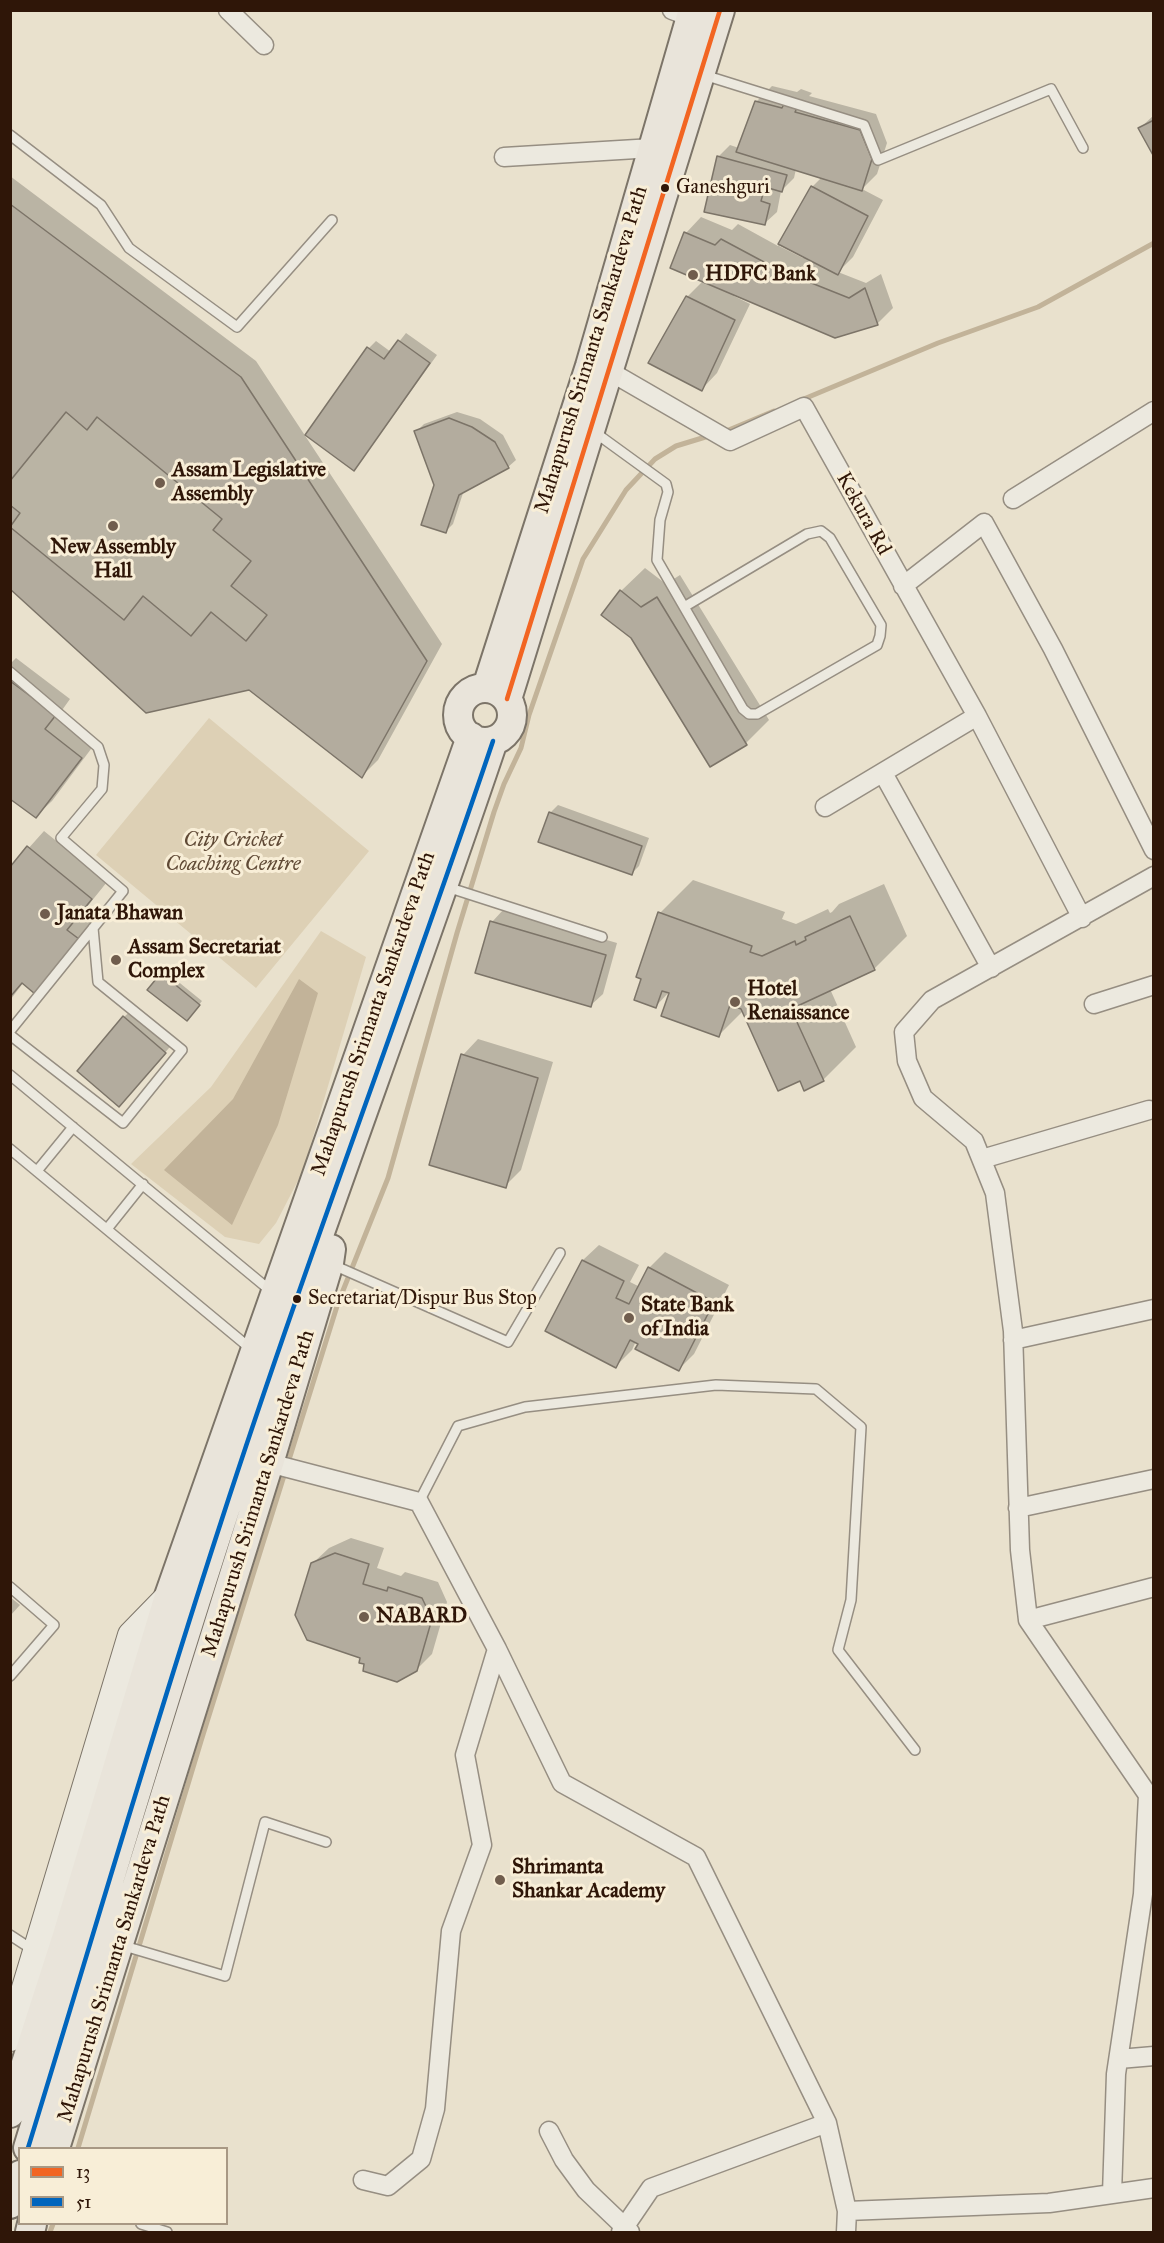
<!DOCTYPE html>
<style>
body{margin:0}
#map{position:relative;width:1164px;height:2243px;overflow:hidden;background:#e9e1cd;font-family:"IM FELL Great Primer",serif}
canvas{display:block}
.frame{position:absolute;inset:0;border:12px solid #2f1608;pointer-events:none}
.legend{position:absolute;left:18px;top:2147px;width:210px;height:78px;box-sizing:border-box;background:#f8eed7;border:2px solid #a89884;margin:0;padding:8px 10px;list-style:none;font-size:18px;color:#2f1608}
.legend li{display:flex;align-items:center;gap:12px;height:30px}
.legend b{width:30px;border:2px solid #a89884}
</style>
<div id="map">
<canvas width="1164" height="2243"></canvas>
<div class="frame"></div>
<ul class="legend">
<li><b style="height:8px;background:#f26522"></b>13</li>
<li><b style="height:8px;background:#0065bd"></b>51</li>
</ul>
</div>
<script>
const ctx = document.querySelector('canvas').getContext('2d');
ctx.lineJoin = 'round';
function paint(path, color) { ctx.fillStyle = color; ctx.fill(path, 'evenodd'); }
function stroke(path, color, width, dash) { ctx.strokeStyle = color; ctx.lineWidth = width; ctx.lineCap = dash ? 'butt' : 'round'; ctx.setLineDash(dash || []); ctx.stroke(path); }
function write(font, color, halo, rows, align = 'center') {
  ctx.font = font + ' "IM FELL Great Primer",serif'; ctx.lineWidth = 6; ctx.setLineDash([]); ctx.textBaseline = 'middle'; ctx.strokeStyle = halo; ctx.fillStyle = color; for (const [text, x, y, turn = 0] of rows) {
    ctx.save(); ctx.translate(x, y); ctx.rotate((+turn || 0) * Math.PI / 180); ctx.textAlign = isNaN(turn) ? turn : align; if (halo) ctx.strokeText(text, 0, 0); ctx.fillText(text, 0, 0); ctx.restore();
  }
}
const green = new Path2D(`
 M209 718 369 851 256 988 96 855Z
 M321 931 366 957 303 1171 276 1223 259 1244 225 1237 131 1164 211 1087Z`);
const water = new Path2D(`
 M299 979 318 993 278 1125 232 1225 164 1170 233 1099Z`);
const shadow = new Path2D(`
 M772 86 797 92 801 89 812 93 809 96 876 114 887 143 877 174 862 189 883 200 853 257 838 272 866 283 881 274 893 308 877 324 735 294 734 296 750 304 717 373 702 389 687 297 703 281 686 233 701 217 732 230 738 224 778 246 812 187 822 177 796 169 794 178 781 191 777 212 765 223 718 157 730 145 739 148 756 102ZM781 244 804 256 803 258 779 246Z
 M1154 115V154L1139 129Z
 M10 176 256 361 442 644 378 760 362 776 250 689 10 587Z
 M406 333 437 355 361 461 353 469 369 348 376 341 391 352Z
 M457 412 480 419 503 435 516 460 508 467 464 490 453 524 445 532 436 485 416 432 424 424Z
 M645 568 666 584 680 575 769 720 746 743 632 637 603 614 621 591Z
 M16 658 70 699 60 713 97 741 52 801 36 816 10 797V664Z
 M558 805 649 838 639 866 632 873 550 813Z
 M44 831 107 882 82 913 94 923 51 977 23 983 11 999 10 869Z
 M693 880 785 912 782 919 796 924 828 909 830 913 832 912 839 904 884 884 907 936 874 969 830 989 856 1047 823 1080 801 1079 743 1011 719 1035 671 990 656 1006 660 913Z
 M503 910 617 943 603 994 591 1005 492 922Z
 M165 971 202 1001 190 1016 162 974Z
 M136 1006 176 1040 119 1105 124 1017Z
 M478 1039 553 1062 521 1170 505 1186 463 1055Z
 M599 1245 639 1265 630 1282 640 1287 649 1268 665 1252 729 1285 694 1354 678 1370 636 1341 632 1350 616 1366 547 1330 583 1260Z
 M351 1538 384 1548 377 1568 401 1576 405 1572 438 1582 447 1602 432 1654 416 1670 365 1663 312 1564 329 1548Z
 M10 1597 20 1605 10 1616Z`);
const stream = new Path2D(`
 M799 401 938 343 1038 307 1154 243
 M724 432 774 411
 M78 2148 201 1741 338 1303 388 1178 457 933 494 812 504 784 521 748 529 715 583 559 626 490 655 459 676 446 712 435
 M50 2232 53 2224`);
const building = new Path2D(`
 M755 101 782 108 784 104 797 108 795 112 860 130 872 159 862 191 736 152Z
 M1154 120V157L1138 128Z
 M717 156 787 175 782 192 765 187 761 201 770 204 765 225 704 212Z
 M811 186 868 216 838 275 778 244Z
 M10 204 241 377 427 661 362 778 249 690 146 713 10 589Z
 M684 232 715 245 721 239 779 270 849 298 865 288 878 325 835 338 670 268Z
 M686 296 735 320 702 391 648 363Z
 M398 340 430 363 354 471 305 435 367 347 384 359Z
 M66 412 87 430 97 417 222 519 213 530 251 561 231 586 267 615 246 641 211 612 191 636 143 596 124 620 10 527 20 513 10 505V481Z
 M449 418 472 427 495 442 509 468 459 495 446 533 421 525 434 485 414 431Z
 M620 590 641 607 657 597 747 745 710 767 631 638 601 615Z
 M10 681 56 715 45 729 82 758 36 818 10 799Z
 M549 812 642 846 632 875 538 842Z
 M27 846 92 899 67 930 79 939 35 994 22 983 10 997V867Z
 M658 912 752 946 750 952 762 956 795 941 796 945 806 940 805 937 850 916 875 970 791 1009 824 1081 804 1091 800 1081 778 1091 741 1009 730 1005 719 1037 661 1016 669 993 662 991 656 1008 634 1000 641 979 636 977Z
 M490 921 606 955 591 1007 475 973Z
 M161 973 200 1005 187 1021 147 990Z
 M123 1016 166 1053 119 1107 77 1071Z
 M461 1054 538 1078 506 1188 429 1165Z
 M582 1260 624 1281 616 1298 629 1304 648 1267 714 1302 679 1371 635 1349 638 1344 630 1340 616 1368 545 1331Z
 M335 1553 369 1564 363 1584 387 1591 388 1587 422 1598 432 1619 417 1671 397 1682 363 1671 364 1664 359 1663 360 1658 307 1640 295 1615 311 1563Z`);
const lane = new Path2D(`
 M704 75 864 125 878 160 1051 89 1083 148
 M10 135 101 205 129 248 237 327 332 220
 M593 431 666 484 668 492 660 520 657 560 743 709 749 714H757L877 645 880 636 881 625 830 538 821 531 807 534 684 607
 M10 672 98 747 104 765 102 789 61 838 123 891 10 1031
 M447 887 602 937
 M10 1035 123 1123 182 1050 98 982 93 928
 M10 1075 272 1292
 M10 1149 251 1349
 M37 1171 73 1127
 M107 1229 143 1184
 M331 1264 508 1342 560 1253
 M419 1502 458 1426 525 1407 716 1385 816 1389 861 1427 851 1600 838 1650 915 1750
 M10 1587 54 1625 10 1676
 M10 1935 33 1950
 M121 1945 225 1976 265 1822 326 1842
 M141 2224 167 2232`);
const street = new Path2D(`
 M228 10 264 45
 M672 10 691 17
 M504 157 653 148
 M609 371 730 441 804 407 977 716
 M1013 499 1154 411
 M903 586 984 523 1053 649 1154 850
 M883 773 991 968
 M825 807 977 716 1082 918
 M1094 1004 1154 985
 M982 1159 1149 1110
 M1013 1340 1154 1309
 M269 1463 419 1502 497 1649 465 1755 482 1845 451 1931 435 2109 421 2159 388 2186 363 2180
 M1018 1508 1154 1479
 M1028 1620 1154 1587
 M497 1649 562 1783 696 1857 827 2123
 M1148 1795 1028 1620 1020 1550 1013 1331 995 1193 974 1141 923 1098 907 1061 904 1032 932 1000 1154 876
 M1119 2059 1154 2056
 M549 2131 564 2160 586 2190 630 2232
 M1112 2194 1116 2074 1143 1894 1148 1795 1154 1794
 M621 2232 651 2188 827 2123 847 2211 1049 2203 1154 2188
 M846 2232 847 2211`);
const secondary = new Path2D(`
 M10 2038 131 1635 169 1596`);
const primary = new Path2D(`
 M487 687 590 366 693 10
 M458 715a27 27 0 1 1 54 0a27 27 0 1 1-54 0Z
 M507 699 720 10
 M10 2113 66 1939 169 1596 471 737
 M28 2148C92 1940 153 1730 221 1522 306 1260 405 1002 493 741
 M55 2148 269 1463 329 1263 331 1249
 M10 2204 20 2175
 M30 2232 32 2224`);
const bus1 = new Path2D(`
 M507 699 720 10`);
const bus2 = new Path2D(`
 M28 2148C92 1940 153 1730 221 1522 306 1260 405 1002 493 741`);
const markers = [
 [665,188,5,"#2f1608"],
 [693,275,6,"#705d4d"],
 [160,483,6,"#705d4d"],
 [113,526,6,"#705d4d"],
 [45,914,6,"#705d4d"],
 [116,960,6,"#705d4d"],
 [735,1002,6,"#705d4d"],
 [297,1299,5,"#2f1608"],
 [629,1318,6,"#705d4d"],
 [364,1617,6,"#705d4d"],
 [500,1880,6,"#705d4d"]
];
const busNames = [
 ["Ganeshguri",676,188],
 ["Secretariat/Dispur Bus Stop",308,1299]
];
const poiNames = [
 ["HDFC Bank",705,275],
 ["Assam Legislative",172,471],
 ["Assembly",172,495],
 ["New Assembly",113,548,"center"],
 ["Hall",113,572,"center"],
 ["Janata Bhawan",57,914],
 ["Assam Secretariat",128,948],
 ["Complex",128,972],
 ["Hotel",747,990],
 ["Renaissance",747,1014],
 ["State Bank",641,1306],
 ["of India",641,1330],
 ["NABARD",376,1617],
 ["Shrimanta",512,1868],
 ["Shankar Academy",512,1892]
];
const streetNames = [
 ["Mahapurush Srimanta Sankardeva Path",592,350,-73],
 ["Kekura Rd",863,514,61],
 ["Mahapurush Srimanta Sankardeva Path",374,1014,-71],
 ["Mahapurush Srimanta Sankardeva Path",259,1494,-73],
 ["Mahapurush Srimanta Sankardeva Path",115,1959,-73]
];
const parkNames = [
 ["City Cricket",233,841],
 ["Coaching Centre",233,865]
];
paint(green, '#ddd0b5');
paint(water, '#c2b399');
paint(shadow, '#0003');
stroke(stream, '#c2b399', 5);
paint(building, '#b3ac9e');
stroke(building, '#7c7468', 1.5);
stroke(lane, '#968e82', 12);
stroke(street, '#968e82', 21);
stroke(secondary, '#7c7468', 28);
stroke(primary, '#7c7468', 32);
stroke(lane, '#ece9df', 9);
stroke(street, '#ece9df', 18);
stroke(secondary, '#ece9df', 26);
stroke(primary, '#e9e4da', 28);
stroke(bus1, '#f26522', 4.5);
stroke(bus2, '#0065bd', 4.5);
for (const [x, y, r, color] of markers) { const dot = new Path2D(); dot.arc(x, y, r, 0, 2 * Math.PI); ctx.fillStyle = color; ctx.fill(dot); stroke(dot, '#f8eed7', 2); }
write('20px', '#2f1608', '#f8eed7', busNames, 'left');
write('bold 21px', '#2f1608', '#f8eed7', poiNames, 'left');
write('21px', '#2f1608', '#f8eed7', streetNames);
write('italic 21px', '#604a36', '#f8eed7', parkNames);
</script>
